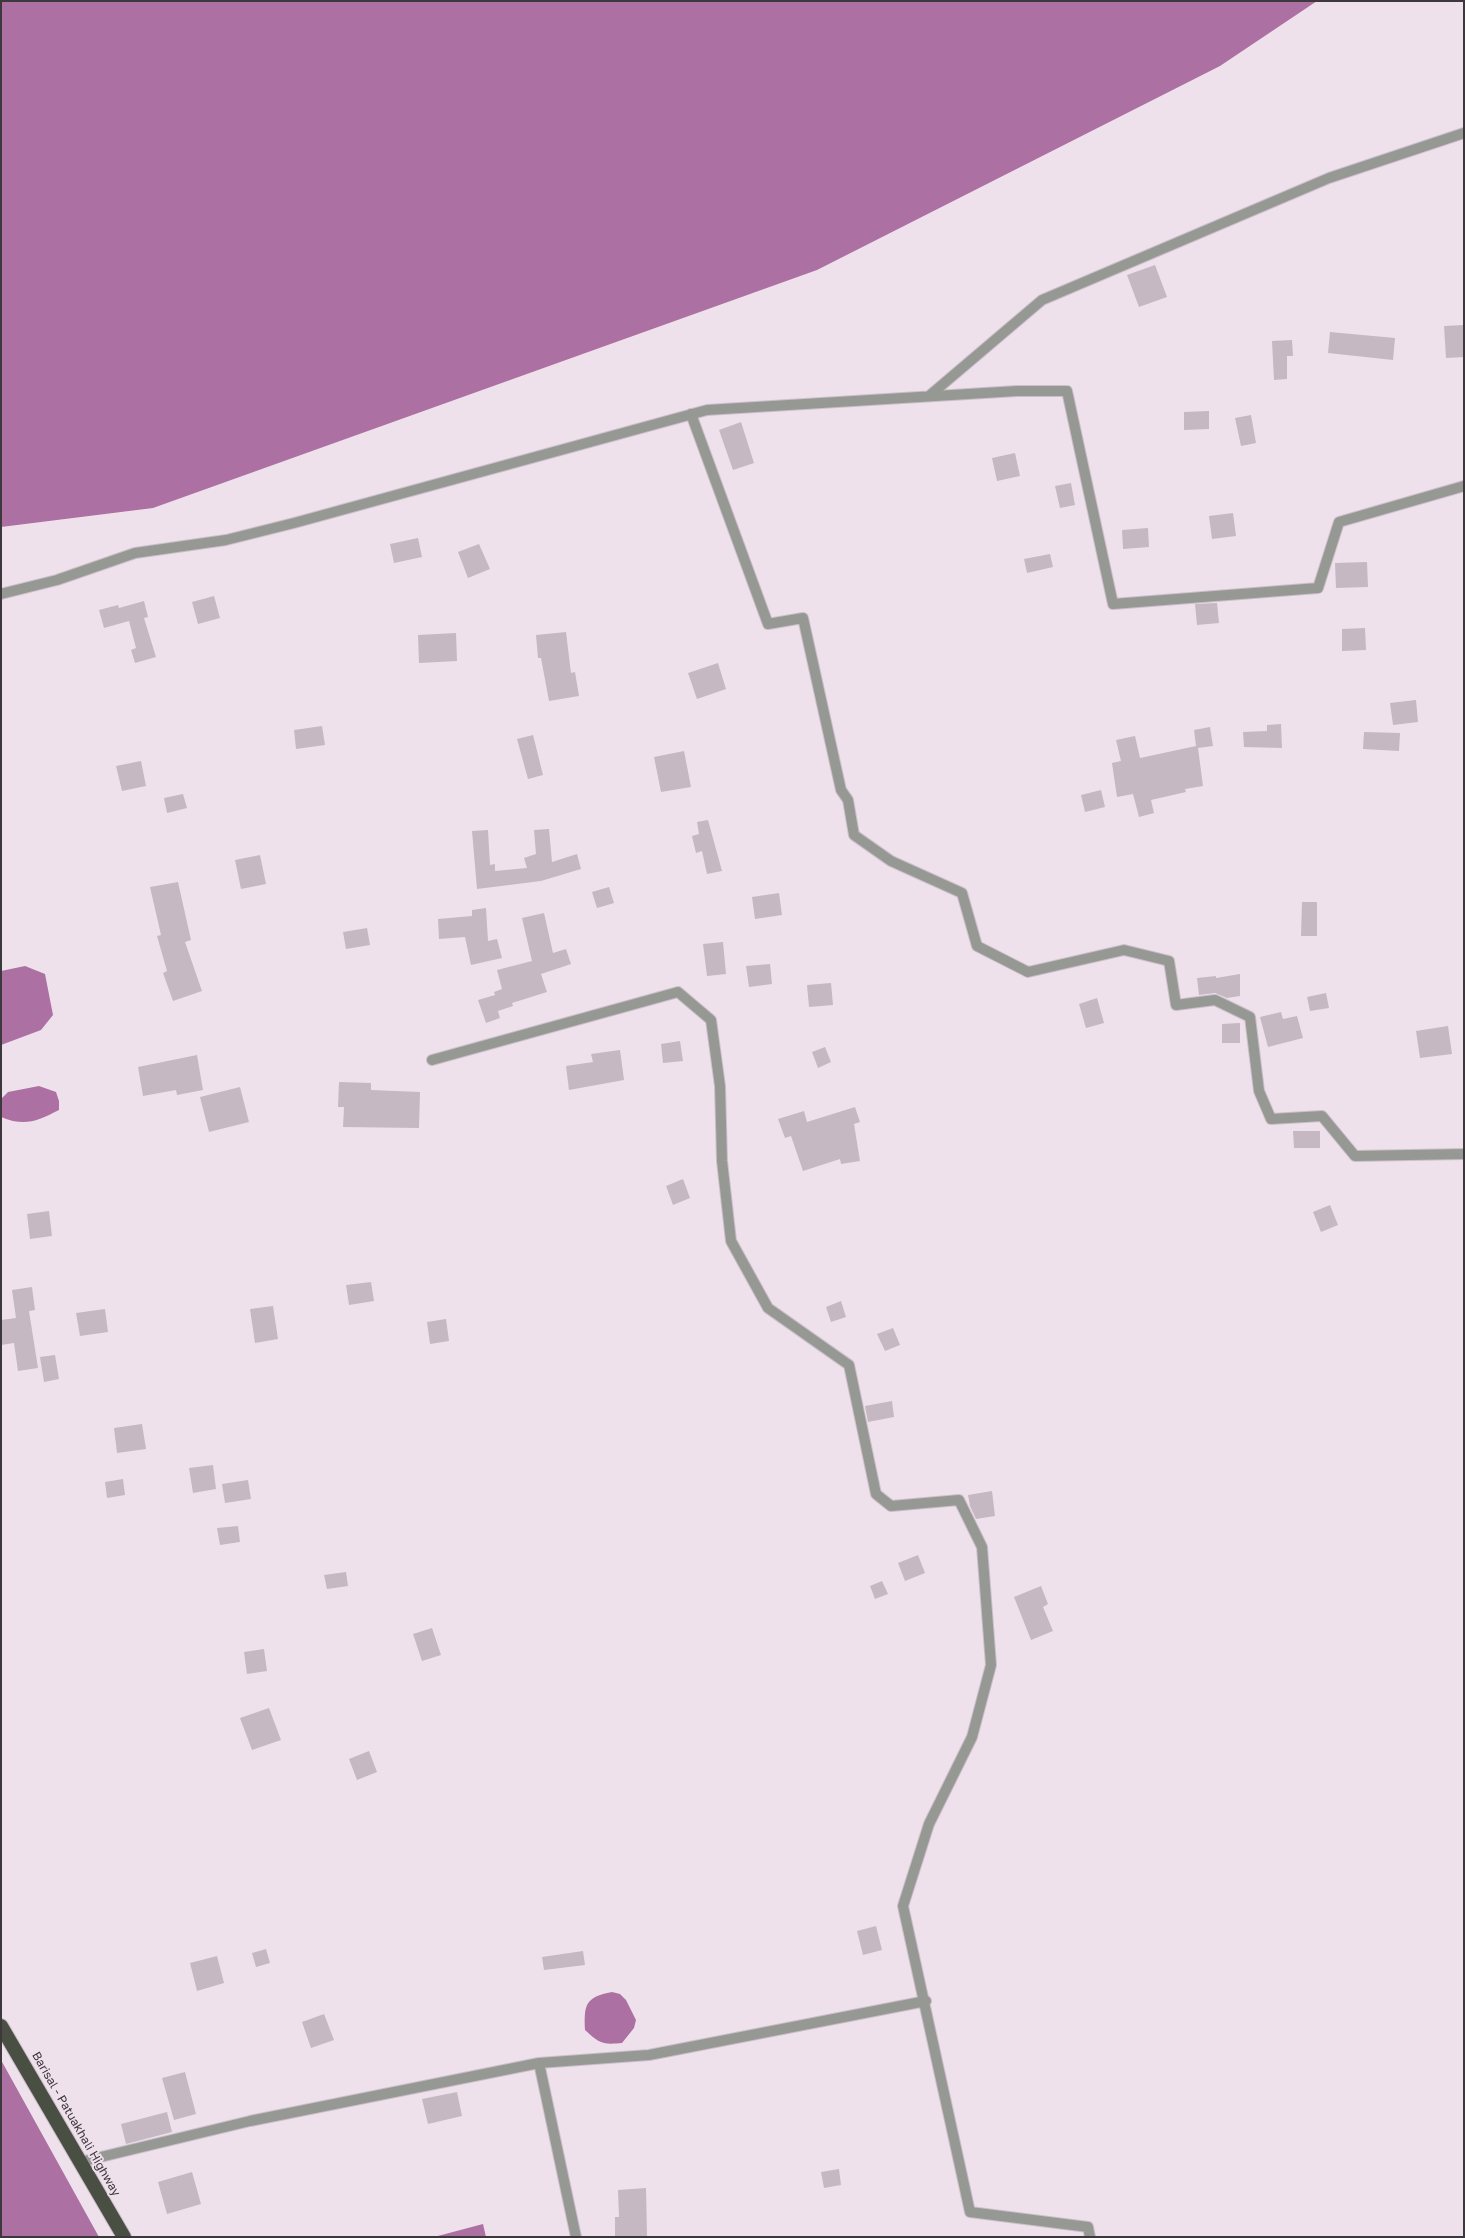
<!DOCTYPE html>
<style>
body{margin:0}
#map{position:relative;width:1465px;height:2238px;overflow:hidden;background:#efe1ec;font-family:"Golos Text",sans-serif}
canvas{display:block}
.frame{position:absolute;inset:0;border:2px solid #3d383c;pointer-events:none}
</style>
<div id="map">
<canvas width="1465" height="2238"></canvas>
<div class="frame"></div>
</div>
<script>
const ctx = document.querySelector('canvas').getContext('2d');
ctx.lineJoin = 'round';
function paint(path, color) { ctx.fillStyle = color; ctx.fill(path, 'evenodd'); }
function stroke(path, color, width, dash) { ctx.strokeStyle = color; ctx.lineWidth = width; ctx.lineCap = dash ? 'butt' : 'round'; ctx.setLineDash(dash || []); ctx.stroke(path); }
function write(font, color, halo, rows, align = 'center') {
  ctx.font = font + ' "Golos Text",sans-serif'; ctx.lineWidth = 4; ctx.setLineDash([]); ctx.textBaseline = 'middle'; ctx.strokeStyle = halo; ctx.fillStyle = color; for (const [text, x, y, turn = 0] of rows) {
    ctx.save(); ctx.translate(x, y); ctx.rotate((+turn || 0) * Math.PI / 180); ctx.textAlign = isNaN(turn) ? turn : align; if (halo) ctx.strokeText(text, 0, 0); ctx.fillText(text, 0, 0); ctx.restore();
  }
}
const water = new Path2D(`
 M1 1H1317L1220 66 817 270 153 508 1 527Z
 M25 966 45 974 53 1015 41 1030 1 1045V971Z
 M39 1086 56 1092 59 1101V1110C37 1121 25 1127 1 1117V1099L8 1092Z
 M612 1992 620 1994 626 2000 636 2020 634 2028 622 2043C602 2045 599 2043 585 2030 584 2005 585 1997 612 1992Z
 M1 2060 99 2237H1Z
 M483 2224 486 2237H434Z`);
const building = new Path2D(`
 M1155 265 1167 297 1139 307 1127 275Z
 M1464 325V357L1446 358 1444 326Z
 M1330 332 1395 338 1393 360 1328 353Z
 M1292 340 1293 356H1287V379L1274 380 1272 341Z
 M1209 411V429L1184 430V412Z
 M1251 415 1256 443 1241 446 1235 418Z
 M741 422 754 463 733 470 719 430Z
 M1015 453 1020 476 997 481 992 458Z
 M1071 483 1075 505 1060 508 1055 486Z
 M1233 513 1236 536 1212 539 1209 516Z
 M1148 528 1149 547 1123 549 1122 530Z
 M418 538 422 557 394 563 390 544Z
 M479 544 490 569 468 578 458 552Z
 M1050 554 1053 567 1027 573 1024 559Z
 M1367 562 1368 587 1336 588 1335 563Z
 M214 596 220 618 198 624 192 602Z
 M144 601 148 617 144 618 156 657 135 663 131 650 136 648 129 621 104 628 99 610 118 605 119 608Z
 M1217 603 1219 623 1197 625 1195 604Z
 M1365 628 1366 650 1342 651V629Z
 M566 632 571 673 575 672 579 696 549 701 541 658H538L536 635Z
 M456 633 457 661 419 663 418 635Z
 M718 663 726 689 697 699 688 673Z
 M1416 700 1418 722 1393 725 1390 703Z
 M1281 724 1282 748 1244 747 1243 732 1267 731V725Z
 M322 726 325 745 296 749 294 730Z
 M1210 727 1213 746 1198 748 1203 786 1185 789 1186 792 1151 800 1154 813 1139 817 1133 794 1117 797 1112 763 1121 761 1116 740 1135 736 1140 758 1196 746 1194 730Z
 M1364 732 1400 733 1399 751 1363 749Z
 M533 735 543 775 528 779 517 739Z
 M684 751 691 787 661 792 654 757Z
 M141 761 146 786 122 791 116 766Z
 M1101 790 1105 807 1085 812 1081 795Z
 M183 794 187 808 167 813 164 798Z
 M708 820 722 871 707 874 702 851 696 853 692 836 699 834 697 822Z
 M549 829 552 862 577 854 581 869 541 881 477 889 472 831 488 830 490 865 495 864V871L527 868 524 858 536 854 534 830Z
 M260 855 266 884 241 889 235 860Z
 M178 882 191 940 185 942 202 991 173 1001 163 973 167 971 157 936 161 935 150 887Z
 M609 887 614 903 597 908 592 892Z
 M779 893 782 915 755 919 752 897Z
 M1302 902H1317V936H1301Z
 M486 908 488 941 497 939 502 958 471 965 465 937 439 939 438 919 472 916V910Z
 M544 913 553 953 566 949 571 964 541 974 547 992 512 1003 513 1006 498 1011 500 1018 486 1023 478 1000 495 995 494 992 502 989 497 970 532 961 522 918Z
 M367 928 370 945 346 949 343 932Z
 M723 942 726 974 707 976 703 944Z
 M770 964 772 984 749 987 746 966Z
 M1240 974V996L1227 998 1215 993 1199 995 1197 978 1216 976V978Z
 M831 983 833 1005 809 1007 807 985Z
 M1326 993 1329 1008 1310 1011 1307 997Z
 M1097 998 1104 1023 1086 1028 1079 1004Z
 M1281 1012 1283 1019 1297 1016 1303 1038 1268 1047 1260 1017Z
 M1240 1023V1043H1222V1024Z
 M1448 1026 1452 1054 1420 1058 1416 1031Z
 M680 1041 683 1061 663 1063 661 1044Z
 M825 1047 831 1062 818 1068 812 1052Z
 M620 1050 624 1080 569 1090 566 1066 593 1062 591 1054Z
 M197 1055 203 1090 177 1095 176 1090 143 1096 138 1067Z
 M339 1082 371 1083V1090L420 1092 419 1128 343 1127 344 1107H338Z
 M240 1087 249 1122 209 1132 200 1097Z
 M855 1107 860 1122 854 1124 860 1161 841 1164 840 1159 803 1171 791 1136 785 1138 778 1119 804 1111 807 1122Z
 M1293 1131H1320V1148H1294Z
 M683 1179 690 1198 673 1205 666 1186Z
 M1330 1205 1338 1225 1321 1232 1313 1212Z
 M49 1211 52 1236 30 1239 27 1214Z
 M371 1282 374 1301 349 1305 346 1285Z
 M32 1287 35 1310 29 1311 38 1368 18 1371 14 1343 1 1345V1320L16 1318 12 1290Z
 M841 1301 846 1317 831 1322 826 1307Z
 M273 1306 278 1339 255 1343 250 1309Z
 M105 1309 108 1332 80 1336 76 1313Z
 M446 1319 449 1341 430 1344 427 1322Z
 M893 1328 900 1345 885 1351 877 1334Z
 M55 1355 59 1379 44 1382 40 1357Z
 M892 1401 894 1417 868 1422 865 1406Z
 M142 1424 146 1449 117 1453 114 1428Z
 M213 1465 216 1489 193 1493 189 1468Z
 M123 1479 125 1495 107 1498 105 1482Z
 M248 1480 251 1499 225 1503 222 1484Z
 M992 1491 995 1516 976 1519 970 1506 968 1495Z
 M238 1526 240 1542 220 1545 217 1528Z
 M918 1555 925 1573 905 1581 898 1563Z
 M346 1572 348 1586 327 1589 324 1575Z
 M882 1581 888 1594 875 1599 870 1586Z
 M1041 1586 1048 1604 1043 1607 1053 1631 1031 1640 1014 1597Z
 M432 1628 441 1655 422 1661 413 1634Z
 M264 1649 267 1671 247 1674 244 1652Z
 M269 1708 281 1740 252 1750 240 1718Z
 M369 1751 377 1772 357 1780 349 1759Z
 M876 1926 882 1950 863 1955 857 1931Z
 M266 1949 270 1963 256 1967 252 1953Z
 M583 1951 585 1965 544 1970 542 1957Z
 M217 1956 224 1983 197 1991 190 1963Z
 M324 2014 334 2040 311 2048 302 2022Z
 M185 2072 196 2114 174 2120 162 2078Z
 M457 2092 462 2116 428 2124 422 2099Z
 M167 2112 172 2132 126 2144 121 2124Z
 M839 2169 841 2185 824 2188 821 2172Z
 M192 2172 201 2204 167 2214 158 2182Z
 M646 2188 647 2237H615V2217H619L618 2190Z`);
const minor = new Path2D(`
 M929 396 1042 300 1329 178 1464 133
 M691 414 768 624 803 618 841 790 848 800 854 835 891 861 962 893 977 946 1028 972 1124 950 1169 961 1176 1005 1215 1000 1250 1017 1259 1091 1271 1119 1322 1116 1355 1156 1464 1154
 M1 594 57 580 135 553 226 540 294 523 707 410 1017 391H1067L1113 604 1318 588 1339 522 1464 486
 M432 1060 678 992 711 1020 720 1086 722 1161 731 1241 768 1308 849 1365 876 1494 891 1506 959 1500 982 1547 991 1665 972 1737 929 1824 903 1906 970 2212 1088 2227 1090 2237
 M539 2063 576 2237
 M80 2162 250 2121 539 2063 649 2055 926 2001`);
const trunk = new Path2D(`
 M1 2026 124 2237`);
const streetNames = [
 ["Barisal - Patuakhali Highway",76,2124,60]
];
paint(water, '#ac71a2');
paint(building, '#c5b8c2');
stroke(minor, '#cbbfc9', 12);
stroke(trunk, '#cbbfc9', 16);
stroke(minor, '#969993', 10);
stroke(trunk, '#4a4f44', 14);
write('12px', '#3d383c', '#efe1ec', streetNames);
</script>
